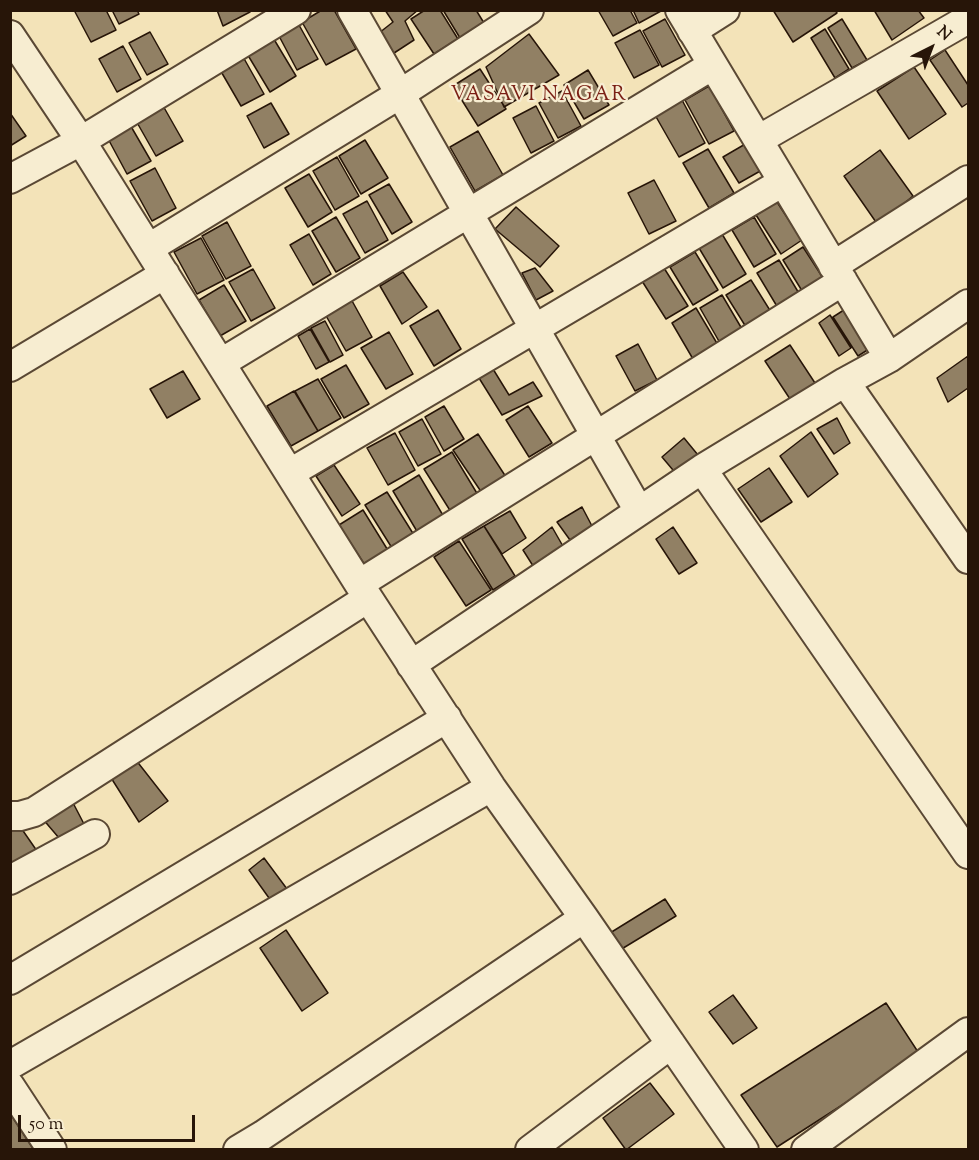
<!DOCTYPE html>
<style>
body{margin:0}
#map{position:relative;width:979px;height:1160px;overflow:hidden;background:#f3e3b8;font-family:"Sorts Mill Goudy",serif}
canvas{display:block}
.frame{position:absolute;inset:0;border:12px solid #271508;pointer-events:none}
.north{position:absolute;left:901px;top:18px;width:60px;height:60px;-webkit-text-stroke:4px #f7edd1;paint-order:stroke;rotate:42deg;font-size:16px;font-weight:700;line-height:24px;text-align:center;color:#271508}
.north::after{content:'';display:block;margin:auto;width:21px;height:27px;background:#271508;clip-path:polygon(50% 0,100% 100%,50% 72%,0 100%)}
.scale{position:absolute;left:18px;top:1115px;width:177px;height:27px;box-sizing:border-box;border:3px solid #271508;border-top:0;padding-left:8px;font-size:18px;line-height:21px;white-space:nowrap;color:#271508;-webkit-text-stroke:4px #f7edd1;paint-order:stroke}
</style>
<div id="map">
<canvas width="979" height="1160"></canvas>
<div class="frame"></div>
<div class="north">N</div>
<div class="scale">50 m</div>
</div>
<script>
const ctx = document.querySelector('canvas').getContext('2d');
ctx.lineJoin = 'round';
function paint(path, color) { ctx.fillStyle = color; ctx.fill(path, 'evenodd'); }
function stroke(path, color, width, dash) { ctx.strokeStyle = color; ctx.lineWidth = width; ctx.lineCap = dash ? 'butt' : 'round'; ctx.setLineDash(dash || []); ctx.stroke(path); }
function write(font, color, halo, rows, align = 'center') {
  ctx.font = font + ' "Sorts Mill Goudy",serif'; ctx.lineWidth = 4.5; ctx.setLineDash([]); ctx.textBaseline = 'middle'; ctx.strokeStyle = halo; ctx.fillStyle = color; for (const [text, x, y, turn = 0] of rows) {
    ctx.save(); ctx.translate(x, y); ctx.rotate((+turn || 0) * Math.PI / 180); ctx.textAlign = isNaN(turn) ? turn : align; if (halo) ctx.strokeText(text, 0, 0); ctx.fillText(text, 0, 0); ctx.restore();
  }
}
const building = new Path2D(`
 M74 10H106L116 30 91 42Z
 M112 10H137L139 14 119 24Z
 M217 10H249L250 12 223 26Z
 M322 10H334L356 49 326 65 302 22Z
 M385 10H418L405 21 414 40 391 55 379 33 393 22Z
 M425 10H440L458 39 434 54 411 19Z
 M443 10H476L484 23 460 38Z
 M598 10H630L637 23 613 36Z
 M633 10H661V11L639 23Z
 M773 10H835L837 13 793 42Z
 M874 10H918L924 18 892 40Z
 M665 19 685 55 662 67 643 31Z
 M842 19 867 60 852 68 828 28Z
 M299 25 318 59 297 70 279 36Z
 M825 29 849 69 835 78 811 38Z
 M640 30 659 65 634 78 615 43Z
 M150 32 168 64 147 75 129 43Z
 M529 34 559 75 504 107 486 67Z
 M272 36 296 76 270 92 246 52Z
 M123 46 141 79 117 92 99 59Z
 M945 50 968 85V103L962 107 930 60Z
 M242 55 264 94 241 106 219 68Z
 M914 67 946 114 909 139 877 91Z
 M480 69 506 109 478 126 453 86Z
 M588 70 609 105 584 119 564 85Z
 M709 86 734 131 709 144 685 100Z
 M562 91 581 126 558 138 539 103Z
 M682 100 705 143 679 157 655 115Z
 M271 103 289 134 264 148 247 116Z
 M162 104 183 141 156 156 135 119Z
 M536 106 554 141 531 153 513 118Z
 M10 113 26 136 10 146Z
 M129 123 151 161 127 174 106 135Z
 M478 131 503 175 475 191 450 147Z
 M365 140 388 178 361 194 339 156Z
 M747 143 762 170 739 183 723 157Z
 M708 149 734 193 709 208 683 163Z
 M880 150 913 196 878 225 844 176Z
 M337 157 359 196 335 210 313 171Z
 M155 168 176 208 152 221 130 181Z
 M309 174 332 212 308 227 285 188Z
 M654 180 676 221 649 234 628 193Z
 M389 184 412 222 392 234 369 195Z
 M367 201 388 240 365 253 343 214Z
 M777 202 802 240 781 254 756 215Z
 M516 207 559 246 540 267 495 229Z
 M336 217 360 258 336 272 312 231Z
 M754 217 776 254 754 267 732 230Z
 M227 222 251 266 226 279 202 236Z
 M309 234 331 274 313 285 290 245Z
 M722 234 746 274 723 288 699 248Z
 M201 238 224 280 197 294 174 252Z
 M803 247 825 281 804 294 783 260Z
 M695 252 718 290 693 305 670 267Z
 M779 260 800 295 778 308 757 273Z
 M535 268 553 291 536 300 522 273Z
 M664 268 688 306 666 319 642 281Z
 M253 269 275 308 251 321 229 282Z
 M403 272 427 307 402 324 380 286Z
 M751 280 771 312 746 327 726 295Z
 M224 285 246 321 220 336 199 300Z
 M722 295 742 329 720 343 700 308Z
 M351 299 372 337 346 351 325 314Z
 M696 308 718 345 693 359 672 323Z
 M847 308 872 347 858 356 833 317Z
 M438 310 461 349 434 366 410 326Z
 M830 315 851 348 839 356 819 323Z
 M325 321 343 355 330 362 311 328Z
 M310 329 329 362 316 369 298 336Z
 M389 332 413 374 386 389 361 348Z
 M638 344 657 380 635 391 616 356Z
 M790 345 815 383 790 399 765 361Z
 M968 356V388L948 402 937 378Z
 M346 365 369 404 344 418 321 379Z
 M493 369 509 395 533 382 542 396 502 415 479 378Z
 M183 371 200 399 167 418 150 389Z
 M318 379 341 418 318 431 295 391Z
 M294 391 318 431 291 446 267 406Z
 M444 406 464 439 444 451 425 417Z
 M528 406 552 443 529 457 506 420Z
 M837 418 850 443 834 454 817 429Z
 M422 419 441 454 418 466 399 432Z
 M811 432 838 474 808 497 780 456Z
 M395 433 415 470 388 485 367 448Z
 M478 434 506 477 482 493 453 450Z
 M684 438 698 455 678 476 662 457Z
 M452 452 478 495 451 512 424 469Z
 M334 465 360 504 342 516 316 476Z
 M769 468 792 502 761 522 738 489Z
 M419 475 444 517 418 533 393 491Z
 M387 492 414 535 392 548 365 505Z
 M582 507 592 526 570 540 557 522Z
 M363 510 389 552 366 567 339 525Z
 M510 511 526 538 502 554 484 526Z
 M484 526 515 576 493 590 462 539Z
 M552 527 564 548 535 569 523 550Z
 M673 527 697 563 679 574 656 539Z
 M459 541 491 590 466 606 434 557Z
 M132 755 168 801 139 822 108 773Z
 M71 799 84 824 59 838 42 818Z
 M19 825 37 851 10 866V829Z
 M264 858 290 893 274 905 249 870Z
 M665 899 676 916 620 950 610 933Z
 M286 930 328 993 302 1011 260 948Z
 M733 995 757 1028 733 1044 709 1012Z
 M886 1003 920 1055 777 1147 741 1095Z
 M650 1083 674 1114 626 1150 603 1118Z
 M10 1113 34 1150H10Z`);
const minor = new Path2D(`
 M352 10 639 511
 M680 10 889 358
 M692 31 725 10
 M10 35 81 141 359 584 491 787 584 918 744 1150
 M758 140 968 19
 M10 179 81 141 296 10
 M149 248 400 94 529 10
 M833 266 968 180
 M221 363 713 65
 M10 367 165 274
 M845 382 968 559
 M702 469 968 854
 M290 473 783 182
 M359 584 843 281
 M411 665 702 469 845 382 889 358 968 304
 M10 816H20L34 812 368 598
 M10 880 95 834
 M10 980 447 718
 M10 1065 491 787
 M10 1086 52 1150
 M238 1150 263 1135 584 918
 M530 1150 671 1044
 M806 1150 968 1032`);
const neighbourhoodNames = [
 ["VASAVI NAGAR",539,97]
];
paint(building, '#918064');
stroke(building, '#271508', 1.5);
stroke(minor, '#5a4834', 32);
stroke(minor, '#f7edd1', 28);
ctx.letterSpacing = '1.5px';
write('20px', '#7a1f14', '#f7edd1', neighbourhoodNames);
ctx.letterSpacing = '0px';
</script>
